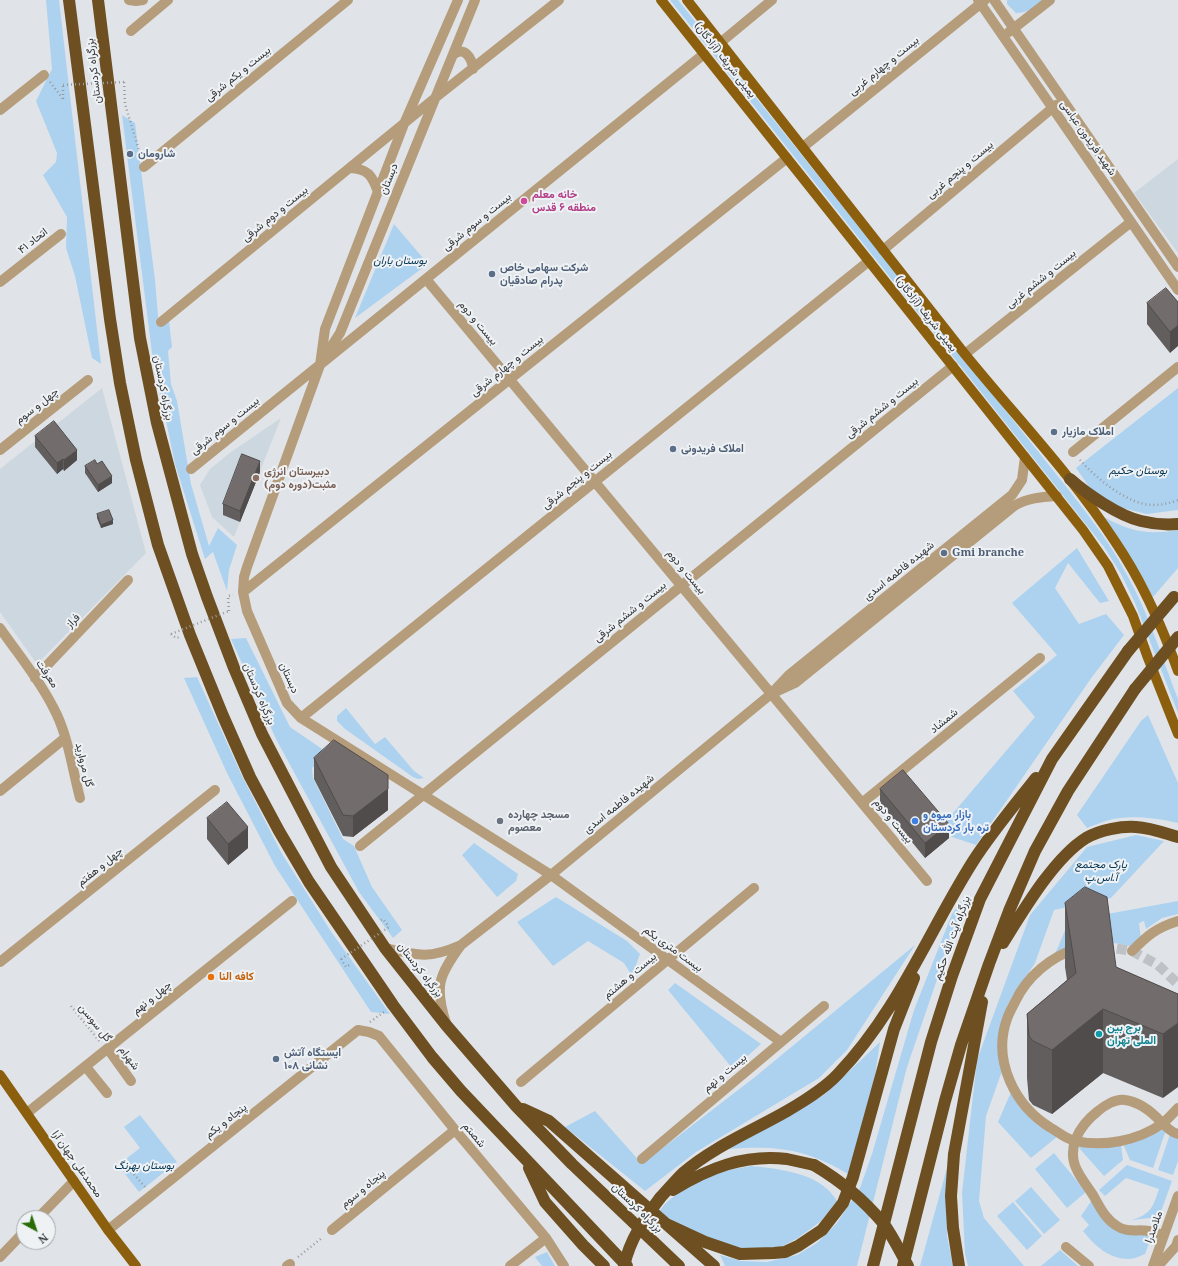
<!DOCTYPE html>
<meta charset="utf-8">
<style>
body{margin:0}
#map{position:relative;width:1178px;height:1266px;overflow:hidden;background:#e0e4e8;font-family:"Noto Serif",serif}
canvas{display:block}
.north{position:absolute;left:16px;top:1210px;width:40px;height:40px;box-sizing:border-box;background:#eef2f5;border:1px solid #a4a6a9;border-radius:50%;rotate:140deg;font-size:11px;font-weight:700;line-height:16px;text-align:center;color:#343537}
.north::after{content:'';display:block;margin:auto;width:14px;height:18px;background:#286c03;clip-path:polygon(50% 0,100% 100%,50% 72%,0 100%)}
</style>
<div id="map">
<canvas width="1178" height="1266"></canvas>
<div class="north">N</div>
</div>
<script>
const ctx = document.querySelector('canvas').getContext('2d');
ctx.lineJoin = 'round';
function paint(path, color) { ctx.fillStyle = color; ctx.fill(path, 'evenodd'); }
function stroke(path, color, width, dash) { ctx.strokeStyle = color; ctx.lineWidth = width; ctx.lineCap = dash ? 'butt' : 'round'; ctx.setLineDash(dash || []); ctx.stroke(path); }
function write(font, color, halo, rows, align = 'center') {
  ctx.font = font + ' "Noto Serif",Vazirmatn,serif'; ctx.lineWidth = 4; ctx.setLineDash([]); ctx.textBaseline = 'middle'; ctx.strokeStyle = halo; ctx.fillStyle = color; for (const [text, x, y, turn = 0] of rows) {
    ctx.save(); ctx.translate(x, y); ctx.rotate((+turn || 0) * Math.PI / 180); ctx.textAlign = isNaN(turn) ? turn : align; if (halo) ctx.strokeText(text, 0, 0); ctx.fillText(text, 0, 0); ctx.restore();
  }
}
const built = new Path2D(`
 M1178 159V253L1134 193Z
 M102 388 146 553 37 664 0 612V469Z
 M281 418 240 522 234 537 212 517 200 485 210 469 231 452Z`);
const green = new Path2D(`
 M46 0H59L101 364 92 358 75 276 66 248 67 217 43 175 56 162 57 153 36 101 52 69Z
 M670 0H678L1068 489C1089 516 1111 544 1127 575 1149 614 1162 658 1178 699V713L1135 603 1121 574 1104 547Z
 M1007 0H1044C1035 7 1028 13 1016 13L1007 4Z
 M122 115 135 123 155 280 159 327 169 321 172 347 168 351 171 384 177 401 191 484 209 546 218 528 237 545 229 570 227 591 213 552 205 559 175 464 152 353Z
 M394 224 428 264 355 318Z
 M1178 388V510L1147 514 1114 506 1090 488 1076 468Z
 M1104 517C1131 532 1148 535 1178 530V568L1153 597 1130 557Z
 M1077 548 1109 601 1100 603 1068 563 1055 588 1079 624 1106 614 1124 635 1092 677 976 845 952 837 942 826 1035 717 1013 691 1057 655 1012 603Z
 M246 638 290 727 328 753 312 768 313 778 343 839 354 846 372 887 402 930 393 938 359 892 276 739 231 639Z
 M197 677 242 776 282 854 332 933 390 1014 371 1012 275 866 227 773 184 678Z
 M346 708 375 744 385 737 414 771 424 778 418 779 413 777 345 729 337 721V716Z
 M1148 715 1178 783V823C1158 818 1134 815 1113 819 1104 821 1095 825 1087 828L1077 815 1141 721Z
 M1136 835 1164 841 1111 898 1054 910 1035 963 1008 1004 999 1042 1002 1071 986 1116 979 1201 984 1218 1024 1266H968L965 1253 962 1193 977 1060 1030 915 1087 847Z
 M474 843 518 874 516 881 497 897 462 855Z
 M966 895 907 1067 857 1266H725L720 1255 741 1261 767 1262 797 1255 817 1243 837 1223 860 1188 872 1154 914 1010 952 914Z
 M556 897 627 941 640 954 632 976 624 963 588 941 553 966 517 922Z
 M1178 901V914L1162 918 1146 929 1144 921 1139 923 1141 939 1132 947C1107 937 1080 948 1055 954L1069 921Z
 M915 945 847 1050 819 1078 696 1152 645 1191 565 1127 595 1111 642 1164 755 1077Z
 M675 983 761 1044 733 1069 668 990Z
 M880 1042 875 1076 850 1175C807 1149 778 1145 728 1149L824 1095Z
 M1011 1092 1058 1136 1031 1158 998 1122Z
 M140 1115 177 1162 139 1192 118 1165 140 1148 124 1127Z
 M1163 1127 1166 1130 1153 1168 1130 1160 1123 1144Z
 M1170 1134 1178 1137V1161L1173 1175 1158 1170Z
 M1081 1143 1121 1145 1123 1160 1104 1176 1079 1148Z
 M1054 1153 1086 1192 1067 1208 1035 1169Z
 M1127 1165 1172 1181 1159 1217 1132 1220C1151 1214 1153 1207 1159 1189L1126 1178 1105 1196 1099 1190Z
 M751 1166C773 1168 810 1172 827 1189 831 1192 834 1197 837 1201L821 1221 798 1238 779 1248 757 1251 728 1247 657 1214 665 1204 680 1191 713 1173Z
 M947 1168V1236L953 1266H920Z
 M1031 1187 1060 1220 1044 1234 1015 1201Z
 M1092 1200 1101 1217 1152 1235 1145 1254C1140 1256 1134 1259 1129 1259 1109 1259 1095 1246 1083 1231L1089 1225 1081 1216Z
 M1013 1202 1042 1236 1027 1250 997 1216Z
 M1060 1250 1078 1266H1041Z
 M547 1252 555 1266H542L535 1257Z`);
const minorTunnel = new Path2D(`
 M1102 946 1132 951 1158 965 1178 984`);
const path = new Path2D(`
 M50 82 63 99
 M124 82 125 104 141 157
 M63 99V85
 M1080 460C1096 478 1128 505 1153 505 1162 505 1170 503 1178 500
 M229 611 228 596 233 595
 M171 634 176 638 180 637
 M381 920 383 919 389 927
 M341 959 346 967 351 964
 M71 1006 100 1042
 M370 1022 384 1012
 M126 1165 145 1187
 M298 1257 323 1237`);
const minor = new Path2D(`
 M129 0 136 1 143 0
 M458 0 404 124 325 329 320 365 247 567 244 577 243 592 247 611 287 703 301 718 551 875 781 1042
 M978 0 1178 290
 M994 0 1178 267
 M131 31 168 0
 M1009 32 1050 0
 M720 43 772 0
 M453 55C464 45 472 58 473 69
 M0 110 44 75
 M803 147 985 0
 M144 167 348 0
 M350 168C368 169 372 175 378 192
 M883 250 1056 105
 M426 279 927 881
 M0 282 61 234
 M161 322 435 98 559 0
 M965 354 1131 222
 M324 358 340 333 475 0
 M0 450 88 380
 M1073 452 1178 367
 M1025 457 1022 480 1012 495 789 675 771 694 795 683 1014 506C1027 498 1041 497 1057 496
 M191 469 704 54
 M243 592 787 158
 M0 628C18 654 39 679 53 707 68 734 72 768 80 798
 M35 678 128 580
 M301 718 869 261
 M0 791 65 738
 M862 803 1040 658
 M360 846 953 366
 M461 945 551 875 771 694
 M385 948C419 956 429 959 461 945 439 975 434 986 446 1023
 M1077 948C1051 957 1027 976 1015 1002 1012 1008 1009 1013 1007 1019 992 1061 1015 1106 1051 1128 1058 1132 1065 1138 1072 1140 1102 1148 1138 1141 1163 1123 1168 1119 1173 1113 1178 1108
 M1132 951C1148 935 1156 928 1178 921
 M0 962 215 790
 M108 1049 131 1081
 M86 1067 107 1093
 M521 1082 754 888
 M27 1113 292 901
 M642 1159 824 1006
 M38 1218 74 1181
 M108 1230 358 1030 369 1032 379 1036 455 1130 546 1238 564 1266
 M332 1230 455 1130
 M1164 1235C1159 1234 1154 1232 1149 1231 1137 1229 1127 1233 1117 1226 1105 1219 1100 1207 1093 1195 1088 1187 1082 1180 1078 1172 1065 1149 1079 1126 1098 1111 1104 1106 1116 1098 1125 1100 1139 1102 1152 1112 1161 1122 1167 1127 1170 1132 1178 1134
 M1066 1247 1089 1266
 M0 1257 24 1232
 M287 1266 290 1264
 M510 1266 546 1238
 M1153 1266 1178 1196
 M1158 1266 1176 1246 1178 1240`);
const major = new Path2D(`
 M661 0 1083 530 1108 566 1133 616 1148 658 1178 734
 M687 0C779 118 871 236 964 353 1015 416 1072 475 1116 543 1143 583 1162 626 1178 671
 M0 1075 108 1230 136 1266`);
const highway = new Path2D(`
 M69 0 110 319 120 383 136 460 158 545 190 635 223 716 250 777 279 831 309 882 393 1005 432 1057 461 1091 627 1266
 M98 0 140 338 157 423 192 554 207 597 234 668 262 734 331 867 385 948 446 1025 516 1106 572 1164 679 1266
 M1070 479C1087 494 1119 516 1141 521 1153 524 1166 525 1178 524
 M1003 943C1023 911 1054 858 1086 838 1100 830 1121 826 1136 827 1151 828 1164 833 1178 837
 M523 1109 549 1121 714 1266
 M529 1168 545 1202 583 1245 604 1266
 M673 1190C709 1168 744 1154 787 1159 796 1161 805 1163 814 1165
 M660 1198C668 1189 675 1181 683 1173 713 1147 752 1131 787 1111 804 1101 824 1089 838 1074 897 1013 928 933 972 863 991 833 1014 806 1036 778
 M664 1223 705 1242 740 1254 774 1253 785 1252 798 1246 822 1230 843 1203 853 1177 894 1029 914 978
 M873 1266 931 1042 952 976 980 899 1052 759 1128 651
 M903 1266 945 1101 961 1045 989 964 1009 911 1035 851 1068 791 1135 689
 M959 1266 953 1228 951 1196 954 1154 982 1002`);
const pathBridge = new Path2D(`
 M63 85 124 82
 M171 634 229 611
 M341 959 389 927`);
const highwayBridge = new Path2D(`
 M1128 651 1174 597
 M1135 689 1178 637
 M814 1165C841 1181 863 1199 883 1223 893 1236 900 1252 908 1266
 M624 1266C630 1239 644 1219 660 1198`);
const wall = new Path2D(`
 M1178 302 1170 353 1147 324V303Z
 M35 436 77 460 64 471 63 469 57 474 35 447Z
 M85 466 112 483 98 492 85 473Z
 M260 472 240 522 223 515V504Z
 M97 514 113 524 101 528 97 518Z
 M314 758 388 795V810L353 837 343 836 314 779Z
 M880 789 949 838 925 858 880 803Z
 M207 818 248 848 228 865 207 839Z
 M1065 903 1116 967 1178 994 1163 1098 1103 1073 1052 1114 1033 1105 1029 1100 1027 1078V1014L1067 980 1065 967Z`);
const shadedWall = new Path2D(`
 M1178 325V346L1170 353V332Z
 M77 450V460L64 471V460Z
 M63 459V469L57 474V463Z
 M260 461V472L240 522V511Z
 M112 476V483L98 492V485Z
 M113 520V524L101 528V525Z
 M388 775V810L353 837V816Z
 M949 824V838L925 858V843Z
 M248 827V848L228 865V844Z
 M1103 1009V1073L1052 1114V1050Z
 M1178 1023V1087L1163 1098V1034Z`);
const building = new Path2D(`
 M1166 288 1178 302V325L1170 332 1147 303Z
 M54 421 77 450 64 460 63 459 57 463 35 436Z
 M242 454 260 461 240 511 223 504Z
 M95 460 97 464 102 461 112 476 98 485 85 466Z
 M109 510 113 520 101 525 97 514Z
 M334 740 388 775V789L353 816 343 815 314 758Z
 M903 770 949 824 925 843 880 789Z
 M227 802 248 827 228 844 207 818Z
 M1085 887 1107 897 1116 967 1178 994V1023L1163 1034 1103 1009 1052 1050 1033 1041 1029 1036 1027 1014 1076 973 1065 903Z`);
const markers = [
 [130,154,4,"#5c6f8a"],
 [524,201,4,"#d1479c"],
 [492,274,4,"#5c6f8a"],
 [1054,432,4,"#5c6f8a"],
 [673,449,4,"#5c6f8a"],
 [256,478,4,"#8d6e63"],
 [944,553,4,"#5c6f8a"],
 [500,821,4,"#6b7280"],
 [915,821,4,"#3f7fe0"],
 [211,977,4,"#e8710a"],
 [1099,1034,4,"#0f9aa8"],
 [276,1059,4,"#5c6f8a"]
];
const streetNames = [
 ["یمینی شریف (آزادگان)",725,60,52],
 ["بیست و چهارم غربی",884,66,-39],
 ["بزرگراه کردستان",94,71,-97],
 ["بیست و یکم شرقی",238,74,-39],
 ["شهید فریدون عباسی",1088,138,55],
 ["بیست و پنجم غربی",960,170,-40],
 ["دبستان",389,179,-68],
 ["بیست و دوم شرقی",275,214,-39],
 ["بیست و سوم شرقی",477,222,-39],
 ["اتحاد ۴۱",33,241,-38],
 ["بیست و ششم غربی",1041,279,-39],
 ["یمینی شریف (آزادگان)",926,314,52],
 ["بیست و دوم",478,323,50],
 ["بیست و چهارم شرقی",507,366,-39],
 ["بزرگراه کردستان",163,388,79],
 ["چهل و سوم",37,406,-38],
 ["بیست و ششم شرقی",882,408,-39],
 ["بیست و سوم شرقی",225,426,-39],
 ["بیست و پنجم شرقی",577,480,-39],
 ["شهیده فاطمه اسدی",899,571,-39],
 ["بیست و دوم",686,572,50],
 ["بیست و ششم شرقی",630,612,-39],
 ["فراز",73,621,-46],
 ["معرفت",47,674,56],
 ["دبستان",289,678,66],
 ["بزرگراه کردستان",259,694,67],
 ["شمشاد",944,721,-39],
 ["گل مروارید",84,765,76],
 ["شهیده فاطمه اسدی",619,804,-39],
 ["بیست و دوم",893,821,50],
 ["چهل و هفتم",100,867,-39],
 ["بزرگراه آیت الله حکیم",952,938,-70],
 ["بیست متری یکم",673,949,36],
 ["بزرگراه کردستان",420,970,52],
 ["بیست و هشتم",630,976,-40],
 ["چهل و نهم",152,998,-39],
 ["گل سوسن",95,1023,51],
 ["شهرام",129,1058,53],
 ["بیست و نهم",725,1073,-40],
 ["پنجاه و یکم",226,1121,-38],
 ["شصتم",474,1135,50],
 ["محمدعلی جهان آرا",77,1164,55],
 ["پنجاه و سوم",363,1189,-39],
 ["بزرگراه کردستان",637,1208,44],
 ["ملاصدرا",1154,1227,-70]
];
const serviceNames = [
 ["شارومان",138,154],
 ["شرکت سهامی خاص",500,268],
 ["پدرام صادقیان",500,281],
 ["املاک مازیار",1062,432],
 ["املاک فریدونی",681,449],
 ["Gmi branche",952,553],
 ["ایستگاه آتش",284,1053],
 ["نشانی ۱۰۸",284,1066]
];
const hotelNames = [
 ["خانه معلم",532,195],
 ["منطقه ۶ قدس",532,208]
];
const parkNames = [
 ["بوستان باران",400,261],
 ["بوستان حکیم",1138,471],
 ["پارک مجتمع",1101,865],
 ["آ.اس.پ",1101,878],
 ["بوستان بهرنگ",144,1166]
];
const educationNames = [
 ["دبیرستان انرژی",264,472],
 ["مثبت(دوره دوم)",264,485]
];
const worshipNames = [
 ["مسجد چهارده",508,815],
 ["معصوم",508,828]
];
const shopNames = [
 ["بازار میوه و",923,815],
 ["تره بار کردستان",923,828]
];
const foodNames = [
 ["کافه النا",219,977]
];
const cultureNames = [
 ["برج بین",1107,1028],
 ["الملی تهران",1107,1041]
];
paint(built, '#cdd7df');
paint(green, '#acd2f0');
stroke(minorTunnel, '#bec1c5', 10, [10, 5]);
stroke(path, '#989b9e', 2.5, [1, 3]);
stroke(minor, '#b59c7a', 10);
stroke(major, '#8b5f0e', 10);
stroke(highway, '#6d4f21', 12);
stroke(pathBridge, '#989b9e', 2.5, [1, 3]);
stroke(highwayBridge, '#6d4f21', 12);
paint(wall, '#625e5d');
paint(shadedWall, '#504c4c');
paint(building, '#726d6c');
stroke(building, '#504c4c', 1);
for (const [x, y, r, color] of markers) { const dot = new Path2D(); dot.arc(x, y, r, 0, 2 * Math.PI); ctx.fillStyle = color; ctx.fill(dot); stroke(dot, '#eef2f5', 1.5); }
write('11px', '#343537', '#eef2f5', streetNames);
write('bold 11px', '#4e5e75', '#eef2f5', serviceNames, 'left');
write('bold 11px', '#b23c85', '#eef2f5', hotelNames, 'left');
write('italic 11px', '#003251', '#eef2f5', parkNames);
write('bold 11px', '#785e54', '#eef2f5', educationNames, 'left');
write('bold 11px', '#5b616d', '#eef2f5', worshipNames, 'left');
write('bold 11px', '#366cbe', '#eef2f5', shopNames, 'left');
write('bold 11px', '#c56008', '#eef2f5', foodNames, 'left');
write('bold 11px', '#0d838f', '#eef2f5', cultureNames, 'left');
</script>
